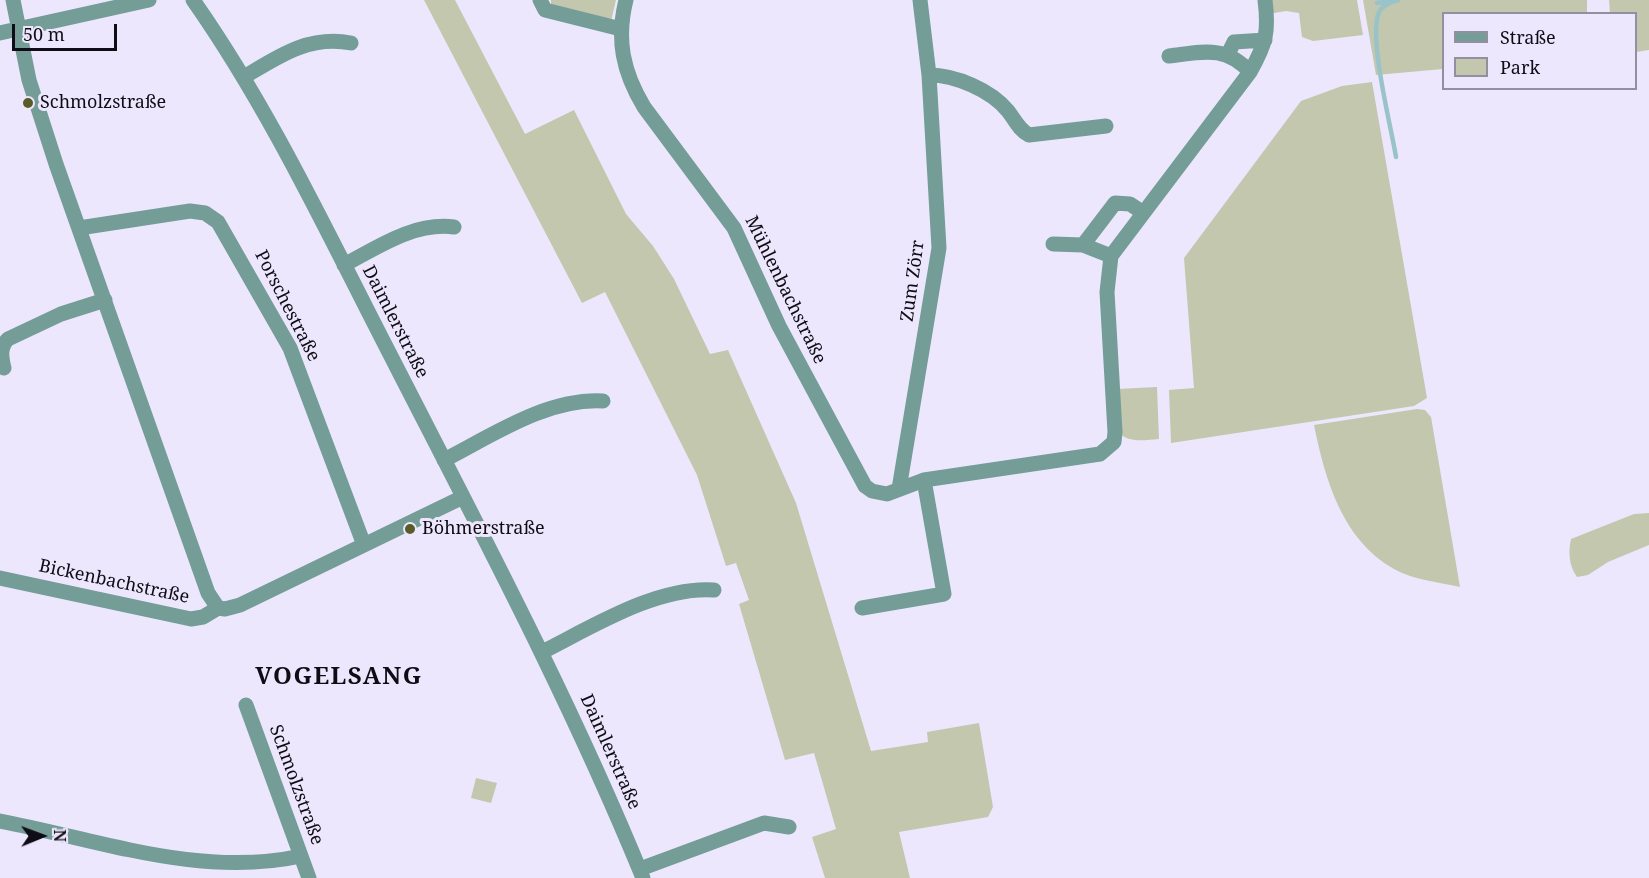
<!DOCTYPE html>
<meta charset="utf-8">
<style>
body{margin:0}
#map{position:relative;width:1649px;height:878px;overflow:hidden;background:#ede7fd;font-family:"Noto Serif",serif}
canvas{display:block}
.legend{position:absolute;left:1442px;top:12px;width:195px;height:78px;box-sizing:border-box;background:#ede7fd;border:2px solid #948fa0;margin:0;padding:8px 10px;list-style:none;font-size:18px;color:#0f0c15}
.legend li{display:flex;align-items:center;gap:12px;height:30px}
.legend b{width:30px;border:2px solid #948fa0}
.north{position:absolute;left:12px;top:806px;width:60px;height:60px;-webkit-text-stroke:4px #ede7fd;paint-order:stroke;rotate:89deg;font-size:16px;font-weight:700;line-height:24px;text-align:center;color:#0f0c15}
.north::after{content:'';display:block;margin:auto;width:21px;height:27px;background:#0f0c15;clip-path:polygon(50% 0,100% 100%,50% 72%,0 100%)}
.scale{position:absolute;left:12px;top:24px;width:105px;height:27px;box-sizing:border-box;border:3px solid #0f0c15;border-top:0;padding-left:8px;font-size:18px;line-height:21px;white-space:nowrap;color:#0f0c15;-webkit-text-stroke:4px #ede7fd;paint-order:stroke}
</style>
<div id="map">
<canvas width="1649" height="878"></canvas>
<ul class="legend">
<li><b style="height:8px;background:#739d96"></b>Straße</li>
<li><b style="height:16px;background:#c2c7ae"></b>Park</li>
</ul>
<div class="north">N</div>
<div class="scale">50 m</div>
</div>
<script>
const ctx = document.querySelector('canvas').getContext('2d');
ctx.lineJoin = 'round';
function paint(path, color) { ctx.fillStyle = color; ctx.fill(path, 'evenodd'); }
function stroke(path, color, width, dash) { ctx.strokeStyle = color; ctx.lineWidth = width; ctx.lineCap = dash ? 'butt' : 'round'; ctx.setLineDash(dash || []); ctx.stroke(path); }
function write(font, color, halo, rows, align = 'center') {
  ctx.font = font + ' "Noto Serif",serif'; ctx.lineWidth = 6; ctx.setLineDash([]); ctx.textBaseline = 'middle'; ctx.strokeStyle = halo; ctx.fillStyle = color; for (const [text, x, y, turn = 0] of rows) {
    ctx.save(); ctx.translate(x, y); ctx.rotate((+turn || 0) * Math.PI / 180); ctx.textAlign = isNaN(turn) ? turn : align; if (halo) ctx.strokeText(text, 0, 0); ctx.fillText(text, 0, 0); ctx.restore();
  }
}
const green = new Path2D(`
 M424 0H455L525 134 574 110 626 214 653 246 674 279 710 354 728 350 796 503 871 751 928 742 927 732 979 723 993 807 988 817 899 832 910 878H825L812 837 836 829 814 753 785 760 739 604 749 600 736 563 726 566 697 475 605 292 582 303Z
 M551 0H616L611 21 551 7Z
 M1266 0H1357L1363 35 1313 41 1302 37 1299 13 1286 11 1268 14Z
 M1363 0H1587V13L1444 14 1443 69 1376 75Z
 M1609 0H1649V50L1636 52V14L1610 13Z
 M1372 82 1427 398 1414 406 1171 443 1169 390 1194 388 1184 258 1301 101 1342 86Z
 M1157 387 1159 439C1145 440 1131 443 1120 434L1117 389Z
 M1417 409 1425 410 1431 417 1460 587C1439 582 1413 580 1394 569 1342 540 1325 479 1314 425Z
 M1649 513V545L1608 562 1588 575 1577 577C1569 566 1568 552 1571 539L1634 514Z
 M476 778 497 783 491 803 471 798Z`);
const stream = new Path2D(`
 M1377 3 1390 1
 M1396 157C1391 126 1368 37 1379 12 1383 5 1390 2 1398 0`);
const minor = new Path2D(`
 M13 0 29 80 56 164 208 593 218 608
 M193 0C273 114 331 241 395 364 482 534 571 702 643 878
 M540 0 545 10 621 29
 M626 0C616 40 623 72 644 107L734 228 779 326 865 486 872 491 887 494 924 480 1100 454 1114 442 1115 432 1107 292 1111 256 1250 72C1266 44 1269 32 1265 0
 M0 33 149 0
 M1228 54 1234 42 1265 40
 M1169 56C1203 52 1225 45 1250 72
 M929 75C955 75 991 90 1008 111 1015 120 1019 130 1029 135L1106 126
 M244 77C279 56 309 35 351 43
 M79 228 190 211 205 213 218 222 290 348 364 545
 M1053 244 1083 245 1111 256
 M1083 245 1115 203 1130 204 1142 212
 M344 265C378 247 414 222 454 227
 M4 368C1 356 0 347 8 339L61 314 105 300
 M444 460C493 435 547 398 603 401
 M899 489 939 248 929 75 920 0
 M0 578 191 619 203 617 218 608
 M218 608 225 609 240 605 463 497
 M862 608 944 594 924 480
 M542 652C592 627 657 586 714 590
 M246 705 309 878
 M0 821C100 840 200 878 301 856
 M640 869 764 823 789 827`);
const markers = [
 [28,103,6,"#5b5b28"],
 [410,529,6,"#5b5b28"]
];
const poiNames = [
 ["Schmolzstraße",40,103],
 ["Böhmerstraße",422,529]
];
const streetNames = [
 ["Zum Zörr",913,281,-82],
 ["Mühlenbachstraße",785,290,64],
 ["Porschestraße",287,306,63],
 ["Daimlerstraße",395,322,63],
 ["Bickenbachstraße",114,582,12],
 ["Daimlerstraße",610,752,66],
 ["Schmolzstraße",296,785,70]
];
const districtNames = [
 ["VOGELSANG",339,677]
];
paint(green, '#c2c7ae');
stroke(stream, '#99c3c9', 4.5);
stroke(minor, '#739d96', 15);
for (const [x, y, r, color] of markers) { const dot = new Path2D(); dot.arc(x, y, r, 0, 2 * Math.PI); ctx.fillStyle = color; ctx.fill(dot); stroke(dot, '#ede7fd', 2); }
write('18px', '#0f0c15', '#ede7fd', poiNames, 'left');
write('18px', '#0f0c15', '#ede7fd', streetNames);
ctx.letterSpacing = '1.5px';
write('bold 24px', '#0f0c15', '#ede7fd', districtNames);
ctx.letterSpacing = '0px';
</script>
